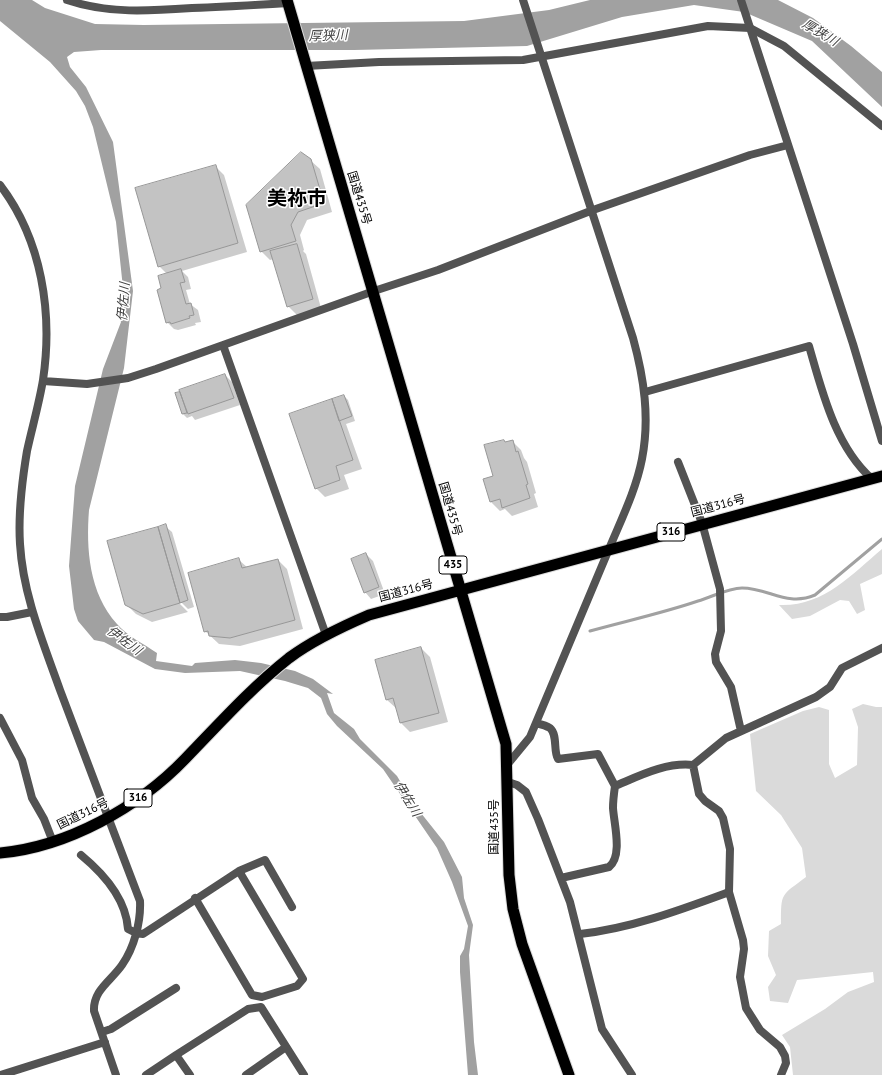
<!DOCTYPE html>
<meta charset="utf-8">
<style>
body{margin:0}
canvas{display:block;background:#fff}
</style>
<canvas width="882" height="1075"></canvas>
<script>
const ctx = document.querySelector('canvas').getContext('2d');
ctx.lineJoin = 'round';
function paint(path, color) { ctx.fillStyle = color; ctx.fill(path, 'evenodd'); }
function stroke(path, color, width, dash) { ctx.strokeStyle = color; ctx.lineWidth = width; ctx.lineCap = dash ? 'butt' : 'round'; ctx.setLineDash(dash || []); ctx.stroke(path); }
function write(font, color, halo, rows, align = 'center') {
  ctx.font = font + ' "PT Sans","Noto Sans JP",sans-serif'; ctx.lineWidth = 3; ctx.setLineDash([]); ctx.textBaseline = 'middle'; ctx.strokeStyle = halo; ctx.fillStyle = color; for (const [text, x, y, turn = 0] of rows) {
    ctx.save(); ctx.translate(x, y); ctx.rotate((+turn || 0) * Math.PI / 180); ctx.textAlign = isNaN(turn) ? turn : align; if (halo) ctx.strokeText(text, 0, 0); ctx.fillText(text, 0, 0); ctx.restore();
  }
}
const green = new Path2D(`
 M882 549V574L860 584 865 610 857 614 849 601 840 600 810 616 792 619 779 605C823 607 851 575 882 549Z
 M863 704 876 707H882V1075H793L790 1047 782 1035 825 1009 848 992 874 982 873 972 797 980 788 1003 770 1001 768 987 776 975 768 956 769 931 781 924C781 892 781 896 806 877L802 848 781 815 756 791 750 734 803 711 819 707 829 710V764L835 778 857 765 858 727 852 709Z`);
const water = new Path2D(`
 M0 0H32L45 8 95 24 144 25 464 21 549 10 590 0H778L813 18 851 46 882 72V107L812 41 744 12 694 5 622 17 527 46 354 50H101L74 52 67 57 70 67 86 87 113 142 133 291 124 368 89 510C86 549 89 593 117 624 127 636 144 644 157 653L156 661 192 666 195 663 235 660 261 663 295 671 313 679 333 694 327 693 334 713 354 729 360 739 397 776 413 803 444 842 462 877 464 898 473 925 469 955 474 1042 478 1075H468L460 972V956L464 949 468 926 452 882 437 848 383 769 337 726 327 714 321 698 308 688 285 681 240 671 185 673 155 669 104 642 94 640 78 621 74 609 69 566 75 486 103 369 121 322 118 312 123 288 116 222 93 127 85 106 76 91 50 62 0 21Z`);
const shadow = new Path2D(`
 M310 160 320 169 332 212 307 220 300 235 304 250 303 251 306 254 321 308 297 315 288 306 274 259 270 260 261 251Z
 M215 166 224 175 247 252 182 271 188 277 191 289 186 290 190 304 198 310 201 322 195 323 196 325 178 330 174 329 167 322 162 289 167 274 159 266Z
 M225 375 232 382 240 405 195 420 192 416 187 418 183 414 176 394Z
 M344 396 348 400 355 421 346 424 362 469 344 475 349 489 325 497 316 488Z
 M512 441 521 450 524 458 527 462 536 493 534 494 538 507 512 516 505 509 500 511 491 502 494 477 506 443Z
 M165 526 172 532 194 607 188 609 181 602H178L188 612 152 622 136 614 126 604Z
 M366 554 373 561 385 594 371 599 365 592Z
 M239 560 248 568 278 560 287 569 303 629 240 646 219 644 205 631Z
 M421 648 430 657 448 722 410 732 401 723 397 709 387 700 377 660Z`);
const stream = new Path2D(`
 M590 631C626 621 663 613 698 601 712 597 728 588 742 588 769 588 787 607 815 595L882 539`);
const building = new Path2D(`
 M301 152 311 159 324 203 298 212 291 225 296 241 260 252 246 205Z
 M216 165 238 243 158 267 135 188Z
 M297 244 313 299 287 307 270 251Z
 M181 269 185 282 180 283 186 304 191 303 194 315 189 316 190 318 171 324 170 322 166 323 157 290 161 288 158 276Z
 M225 374 234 398 188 414 179 390Z
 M180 392 187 413 182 414 175 393Z
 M344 395 352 416 339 421 332 399Z
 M332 399 353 460 336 466 340 480 315 489 289 414Z
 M504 440 505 442 513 440 516 452 518 451 528 484 526 485 530 498 502 508 500 499 490 502 483 479 493 476 484 445Z
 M166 524 188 600 180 603 158 527Z
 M158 527 180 603 143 614 125 605 107 541Z
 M366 553 379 587 364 593 351 559Z
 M239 558 242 568 278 559 295 620 230 638 209 636 208 631 204 632 188 573Z
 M421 647 439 713 400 723 393 698 386 700 375 660Z`);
const minor = new Path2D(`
 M67 0C108 14 150 11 192 8 224 7 256 5 288 3
 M306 66 379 62 523 60 708 26 750 28 784 46 882 126
 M645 392 809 346C822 391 835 446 872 479
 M678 462 702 523 720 589 721 631 715 654 716 662 731 687 741 731
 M0 617H7L32 612
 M0 718 22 760 32 798 44 819 53 842
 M536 723C540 724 547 726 550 728 558 735 553 751 558 759L598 754 615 786C639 776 666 762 693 765L726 738 816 697 830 687 842 668 882 648
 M507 765 530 737 609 549
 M693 765 699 794 705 801 719 811 723 818 730 849 729 892 743 940 744 949 740 977 746 1008 760 1030 780 1047 785 1056 786 1063 781 1075
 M508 782 517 785 526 792 538 819 570 902 602 1029 632 1075
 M108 817 140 901C141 922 134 948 122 965 111 981 93 990 94 1011L116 1075
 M81 855C104 874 126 899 128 929L136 933 143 934 239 871 265 860 292 907
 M561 878 609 867C623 856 614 824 613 808 613 801 614 793 615 786
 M195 898 252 995 262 997 297 986 303 979 239 871
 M580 934C632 928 680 910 729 892
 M102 1032 111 1029 176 988
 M176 1055 248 1009 261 1007 304 1075
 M1 1075 105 1042
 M146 1075 176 1055 190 1075
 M246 1075 286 1047`);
const tertiary = new Path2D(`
 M523 0 633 338C644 378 650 418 642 459 636 490 621 520 609 549
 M741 0 853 344 882 441
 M0 185C42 240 53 313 43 380 39 404 32 428 27 451 22 481 18 513 20 544 23 595 43 642 60 690 76 732 92 774 108 817
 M223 345 326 635
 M43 381 87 384 128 378 156 369 374 291 438 270 593 210 750 155 788 145`);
const trunk = new Path2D(`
 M287 0 506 744 509 875 513 909 522 944 569 1075
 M0 853C67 847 139 807 185 759 219 724 251 688 289 658 313 640 341 627 369 615L882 476`);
const shields = [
 [671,532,28],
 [453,565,28],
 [138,798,28]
];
const shieldNames = [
 ["316",671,532],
 ["435",453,565],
 ["316",138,798]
];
const streetNames = [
 ["国道435号",359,198,73],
 ["国道316号",718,506,-15],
 ["国道435号",450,509,74],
 ["国道316号",406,591,-15],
 ["国道316号",83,814,-26],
 ["国道435号",495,827,-90]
];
const waterNames = [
 ["厚狭川",820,33,31],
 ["厚狭川",328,36,-2],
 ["伊佐川",124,302,-86],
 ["伊佐川",124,641,36],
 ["伊佐川",407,799,58]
];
const townNames = [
 ["美祢市",297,199]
];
paint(green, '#dadada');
paint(water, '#a1a1a1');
paint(shadow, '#0003');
stroke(stream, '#a1a1a1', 3);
paint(building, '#c3c3c3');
stroke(building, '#979797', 1);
stroke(trunk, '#dbdbdb', 13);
stroke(minor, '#535353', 8);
stroke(tertiary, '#535353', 8);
stroke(trunk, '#000', 11);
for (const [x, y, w] of shields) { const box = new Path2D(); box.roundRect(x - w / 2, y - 9, w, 18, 3); ctx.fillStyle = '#fff'; ctx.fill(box); stroke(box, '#000', 1); }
write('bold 11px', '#000', null, shieldNames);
write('12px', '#000', '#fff', streetNames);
write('italic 13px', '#424242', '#fff', waterNames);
write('bold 20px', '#000', '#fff', townNames);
</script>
